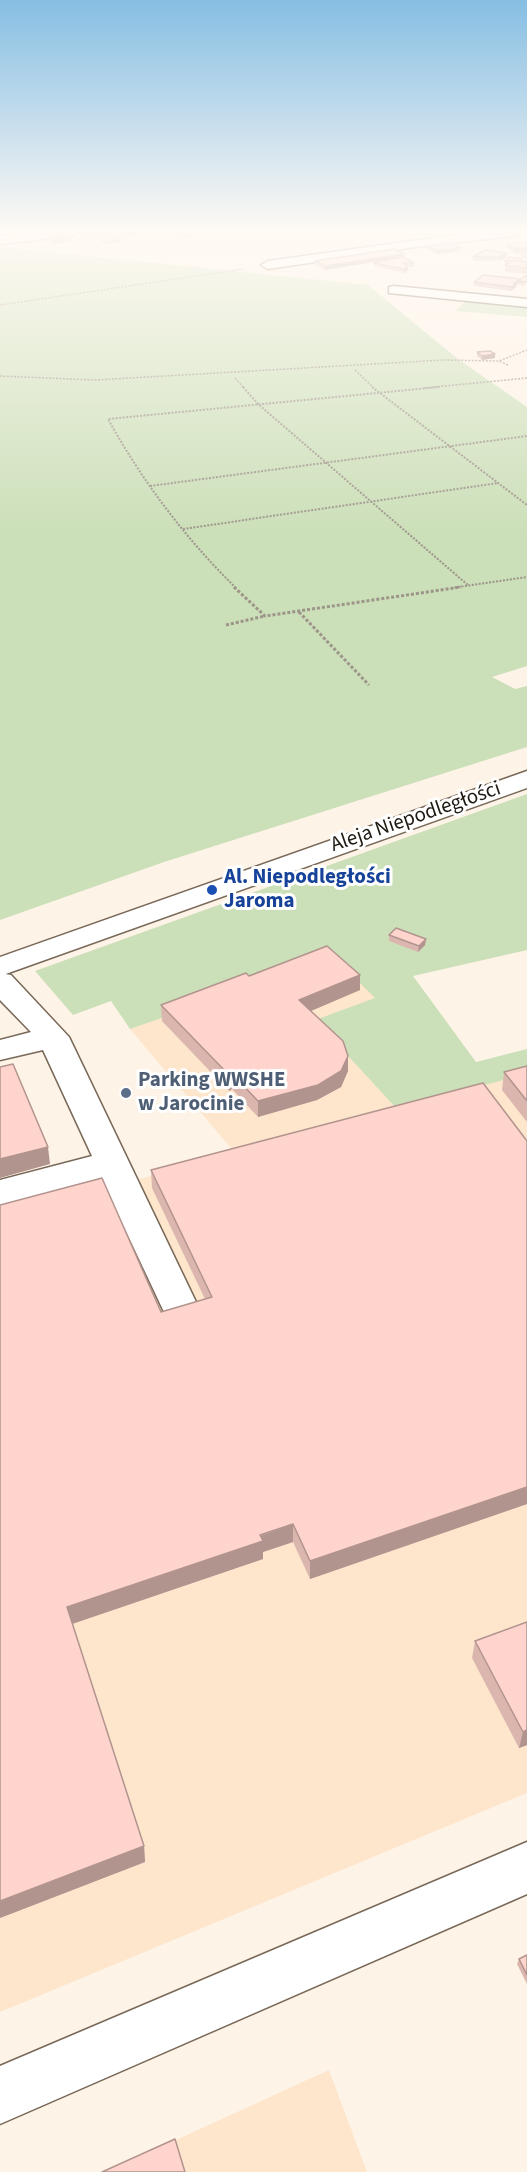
<!DOCTYPE html>
<meta charset="utf-8">
<style>
body{margin:0}
canvas{display:block;background:#fef3e7}
</style>
<canvas width="527" height="2172"></canvas>
<script>
const ctx = document.querySelector('canvas').getContext('2d');
ctx.lineJoin = 'round';
function paint(path, color) { ctx.fillStyle = color; ctx.fill(path, 'evenodd'); }
function stroke(path, color, width, dash) { ctx.strokeStyle = color; ctx.lineWidth = width; ctx.lineCap = dash ? 'butt' : 'round'; ctx.setLineDash(dash || []); ctx.stroke(path); }
function write(font, color, halo, rows, align = 'center') {
  ctx.font = font + ' "Source Sans 3",sans-serif'; ctx.lineWidth = 6; ctx.setLineDash([]); ctx.textBaseline = 'middle'; ctx.strokeStyle = halo; ctx.fillStyle = color; for (const [text, x, y, turn = 0] of rows) {
    ctx.save(); ctx.translate(x, y); ctx.rotate((+turn || 0) * Math.PI / 180); ctx.textAlign = isNaN(turn) ? turn : align; if (halo) ctx.strokeText(text, 0, 0); ctx.fillText(text, 0, 0); ctx.restore();
  }
}
const built = new Path2D(`
 M335 958 376 998 315 1020 396 1108 527 1074V1793L0 2012V1217L235 1153 130 1029Z
 M329 2070 367 2172H106Z`);
const green = new Path2D(`
 M0 247 368 285 458 359 527 407V666L492 677 515 689 527 686V747L164 862 0 920Z
 M468 299 527 306V317L455 311Z
 M527 794V950L413 976 476 1062 527 1049V1074L396 1108 315 1020 375 998 335 958 130 1029 111 1001 73 1015 35 971Z`);
const pathFar2 = new Path2D(`
 M0 305 244 269
 M508 365 499 361 527 350
 M355 370 374 388
 M0 376 95 380 443 360 499 361
 M235 378 244 388
 M424 388 527 378`);
const pathFar1 = new Path2D(`
 M243 387 258 404 469 586
 M372 387 527 505
 M150 486 527 436
 M183 529 498 483
 M236 588C185 538 143 482 108 419L439 387
 M451 588 527 577`);
const path = new Path2D(`
 M234 587 265 616 461 587
 M299 612 369 685
 M226 625 265 616`);
const minor = new Path2D(`
 M34 232H79L73 236 0 244V236Z
 M476 232H520L514 236 416 247 268 269 261 265 268 261Z
 M394 286 527 299V307L389 293V287Z
 M0 973 11 975 69 1037 196 1302 190 1312 177 1316 164 1312 101 1178 0 1206V1180L92 1156 43 1050 0 1060V1040L31 1032 0 1000Z
 M527 1842V1894L0 2124V2066Z`);
const major = new Path2D(`
 M527 771V788L0 976V957Z`);
const wall = new Path2D(`
 M81 232H105V235L121 242 105 245 98 239 86 240 81 236Z
 M114 232H138V235L121 237Z
 M176 232H187L191 235V238L183 239 176 234Z
 M46 233 71 242 52 244 47 240Z
 M506 244H527V260L520 256 521 252 515 253 505 247Z
 M426 246 459 251 437 254 426 249Z
 M507 253V257L500 261H473V257Z
 M404 254V257L414 263V267H408V270L404 273 374 266V263L387 260 325 270 315 265V261Z
 M505 261 527 262V274L505 272Z
 M527 276 525 286 518 285V284L516 285V287L511 291 474 286V282L520 280Z
 M477 352 495 354V358L482 360 477 356Z
 M389 935 426 939 425 945 418 952 389 941Z
 M249 976 360 990 311 1011 348 1056V1071L341 1087 317 1100 258 1117 232 1089 229 1091 162 1021 161 1005Z
 M527 1066V1122L502 1090 504 1072Z
 M527 1141V1504L310 1579 293 1542 263 1552V1559L72 1624 144 1846 145 1862 0 1918V1205L161 1312 205 1299 152 1188 151 1170Z
 M527 1622V1745L519 1748 472 1658 475 1641Z
 M527 1955V1984L517 1964 519 1959Z`);
const shadedWall = new Path2D(`
 M120 232H138V235L121 237Z
 M200 232H206V235H200Z
 M70 235 71 242 52 244V237Z
 M191 235V238L183 239V236Z
 M121 238V242L105 245V242Z
 M460 248 459 251 437 254V251Z
 M527 248V251L521 249V252L515 253V249Z
 M507 253V257L500 261V257Z
 M404 254V257L325 270V266Z
 M408 266V270L404 273V269Z
 M520 279 518 281 516 287 511 291 512 287 514 283Z
 M495 354V358L482 360V356Z
 M426 939 425 945 418 952 419 946Z
 M360 975V990L299 1016V1000Z
 M348 1056V1071L341 1087 317 1100 258 1117V1101Z
 M232 1074V1089L229 1091V1075Z
 M48 1147 50 1164 0 1178V1159Z
 M527 1487V1504L310 1579V1561Z
 M293 1524V1542L263 1552V1559L69 1625 67 1607Z
 M527 1730V1745L519 1748 523 1732Z
 M144 1846 145 1862 0 1918V1901Z`);
const building = new Path2D(`
 M66 232 70 235 52 237 46 233Z
 M178 232H187L191 235 183 236Z
 M116 234 121 238 105 242 97 236Z
 M523 242 527 244V248L515 249 506 244Z
 M449 243 460 248 437 251 426 246Z
 M395 249 404 254 325 266 315 261Z
 M521 249H527V253Z
 M485 250 507 253 500 257H473Z
 M403 257 414 263H402L408 266 404 269 374 263Z
 M510 257 522 259 518 261H505Z
 M512 260 527 262V268L505 265Z
 M484 275 520 279 514 283H516L512 287 474 282Z
 M525 276H527V281L526 282 518 281Z
 M490 351 495 354 482 356 477 352Z
 M396 928 426 939 419 946 389 935Z
 M327 946 360 975 299 1000 343 1041 348 1056 341 1071 318 1085 258 1101 232 1074 229 1075 161 1005 246 973 249 976Z
 M13 1064 48 1147 0 1159V1067Z
 M527 1066V1101L504 1072Z
 M483 1083 527 1141V1487L310 1561 293 1524 260 1535 263 1541 67 1607 144 1846 0 1901V1205L102 1178 161 1312 212 1297 151 1170Z
 M527 1622V1730L523 1732 475 1641Z
 M527 1955V1975L519 1959Z
 M175 2139 185 2172H102Z`);
const markers = [
 [212,890,6,"#1a4fb4"],
 [126,1093,6,"#5c6f8a"]
];
const streetNames = [
 ["Aleja Niepodległości",416,818,-19]
];
const transitNames = [
 ["Al. Niepodległości",224,878],
 ["Jaroma",224,902]
];
const serviceNames = [
 ["Parking WWSHE",138,1081],
 ["w Jarocinie",138,1105]
];
paint(built, '#fde6cc');
paint(green, '#cbdfb8');
stroke(minor, '#786857', 3);
stroke(major, '#786857', 3);
stroke(pathFar2, '#9d948a', 1.5, [2, 1.5]);
stroke(pathFar1, '#9d948a', 2, [2, 1.5]);
stroke(path, '#9d948a', 3, [3, 2]);
paint(minor, '#fff');
paint(major, '#fff');
paint(wall, '#dbb6af');
paint(shadedWall, '#b2948f');
paint(building, '#ffd4cc');
stroke(building, '#b2948f', 1.5);
const sky = ctx.createLinearGradient(0, 0, 0, 536);
sky.addColorStop(0, '#86bee3');
sky.addColorStop(0.43, '#fffaf4');
sky.addColorStop(1, '#fffaf400');
ctx.fillStyle = sky;
ctx.fillRect(0, 0, 527, 536);
for (const [x, y, r, color] of markers) { const dot = new Path2D(); dot.arc(x, y, r, 0, 2 * Math.PI); ctx.fillStyle = color; ctx.fill(dot); stroke(dot, '#fff', 2); }
write('21px', '#1f1912', '#fff', streetNames);
write('bold 21px', '#164399', '#fff', transitNames, 'left');
write('bold 21px', '#4e5e75', '#fff', serviceNames, 'left');
</script>
